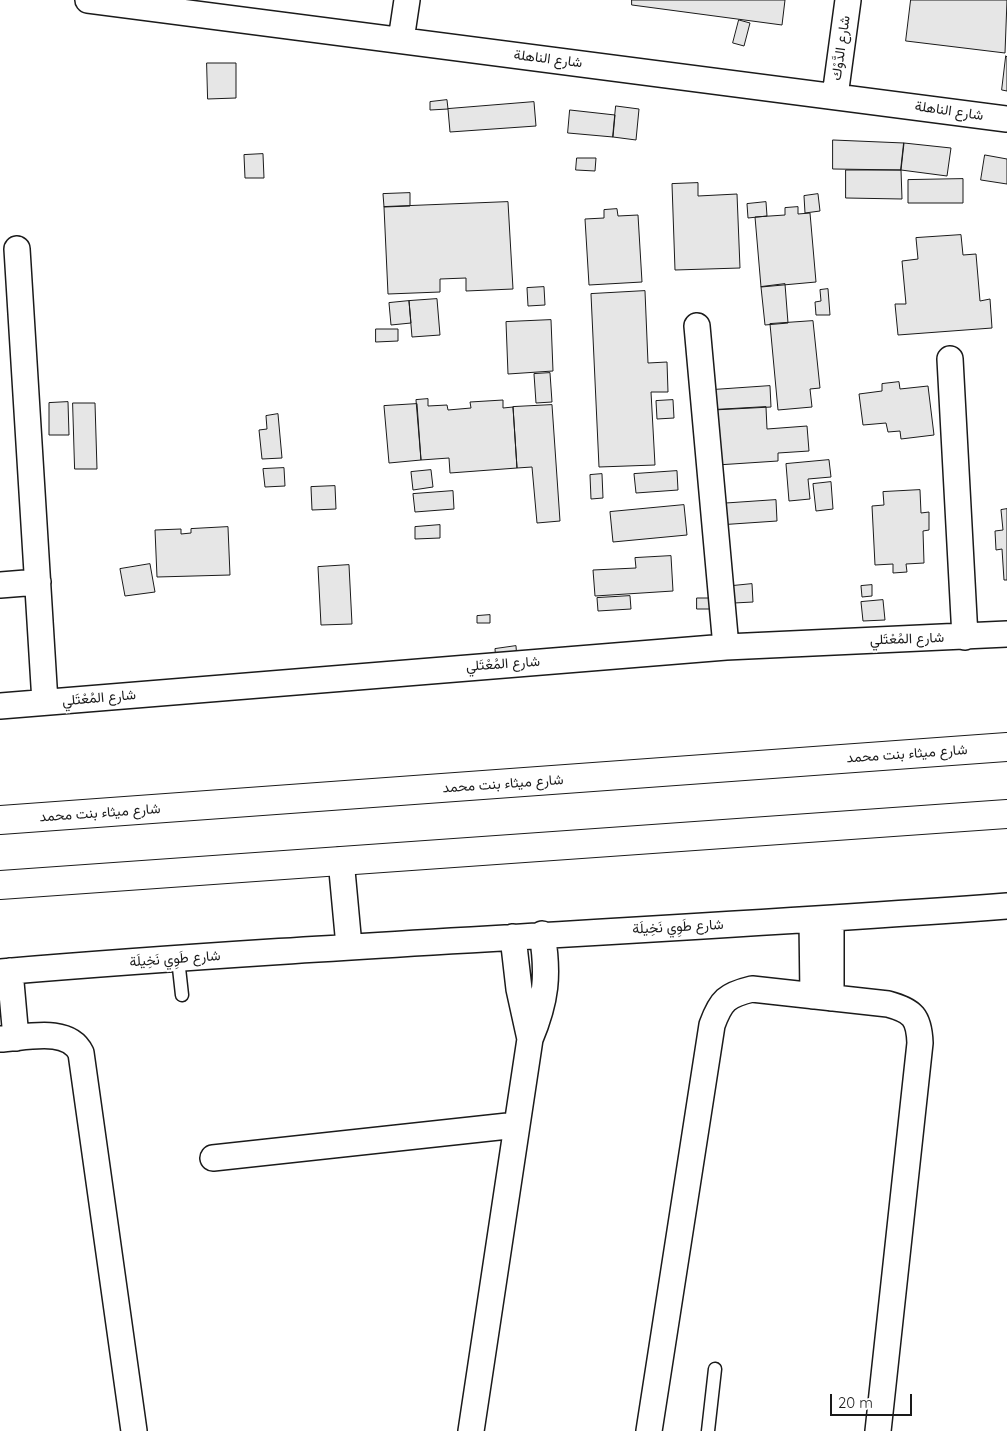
<!DOCTYPE html>
<meta charset="utf-8">
<style>
body{margin:0}
#map{position:relative;width:1007px;height:1431px;overflow:hidden;background:#fff;font-family:Quicksand,sans-serif}
canvas{display:block}
.scale{position:absolute;left:830px;top:1394px;width:82px;height:22px;box-sizing:border-box;border:2px solid #1a1a1a;border-top:0;padding-left:6px;font-size:15px;line-height:18px;white-space:nowrap;color:#1a1a1a;-webkit-text-stroke:4px #fff;paint-order:stroke}
</style>
<div id="map">
<canvas width="1007" height="1431"></canvas>
<div class="scale">20 m</div>
</div>
<script>
const ctx = document.querySelector('canvas').getContext('2d');
ctx.lineJoin = 'round';
function paint(path, color) { ctx.fillStyle = color; ctx.fill(path, 'evenodd'); }
function stroke(path, color, width, dash) { ctx.strokeStyle = color; ctx.lineWidth = width; ctx.lineCap = dash ? 'butt' : 'round'; ctx.setLineDash(dash || []); ctx.stroke(path); }
function write(font, color, halo, rows, align = 'center') {
  ctx.font = font + ' Quicksand,Vazirmatn,sans-serif'; ctx.lineWidth = 4; ctx.setLineDash([]); ctx.textBaseline = 'middle'; ctx.strokeStyle = halo; ctx.fillStyle = color; for (const [text, x, y, turn = 0] of rows) {
    ctx.save(); ctx.translate(x, y); ctx.rotate((+turn || 0) * Math.PI / 180); ctx.textAlign = isNaN(turn) ? turn : align; if (halo) ctx.strokeText(text, 0, 0); ctx.fillText(text, 0, 0); ctx.restore();
  }
}
const building = new Path2D(`
 M632 0H785L782 25 632 5Z
 M911 0H1007L1005 53 906 41Z
 M739 20 750 23 744 46 733 43Z
 M1006 56 1007 57V91L1002 90Z
 M207 63H236V98L208 99Z
 M447 100 448 109 430 110V102Z
 M534 102 536 126 450 132 448 109Z
 M616 106 639 109 636 140 613 137Z
 M570 110 615 115 613 137 568 133Z
 M833 140 904 143 901 170 833 169Z
 M904 143 951 148 947 176 901 170Z
 M263 154 264 178H245L244 155Z
 M985 155 1007 159V184L981 180Z
 M577 158H596L595 171 576 170Z
 M846 170H901L902 199 846 198Z
 M963 179V203H908V180Z
 M698 183V196L737 194 740 268 675 270 672 184Z
 M410 193V206L384 207 383 194Z
 M818 194 820 211 805 213 804 196Z
 M508 202 513 289 466 291V278L440 279V292L388 294 384 207Z
 M766 202 767 216 748 218 747 204Z
 M798 207V214L810 213 816 282 761 287 755 217 785 215V208Z
 M617 209 618 216 638 215 642 282 589 285 585 219 604 218V210Z
 M961 235 963 255 976 254 980 301 990 299 992 328 898 335 895 304H906L902 261 918 259 916 238Z
 M785 284 788 323 765 325 761 287Z
 M544 287 545 305 528 306 527 288Z
 M828 289 830 315H816L815 302 821 301 820 290Z
 M645 291 648 363 667 362 668 392H651L655 465 599 467 591 294Z
 M437 299 440 335 412 337 409 301Z
 M409 301 411 323 391 325 389 303Z
 M551 320 553 371 508 374 506 322Z
 M813 321 820 388 810 389 812 407 778 410 770 324Z
 M376 329H398V341L376 342Z
 M550 373 552 402 536 403 534 374Z
 M899 382 900 389 928 386 934 435 901 439 900 431 888 432 886 423 863 425 859 394 882 391V384Z
 M770 386 771 407 713 410 712 390Z
 M428 399V406L447 405 448 410 471 408 470 402 503 400V408L513 407 517 468 450 473 449 458 421 460 416 400Z
 M673 400 674 418 657 419 656 401Z
 M68 402 69 435H49V403Z
 M73 403H95L97 469H75Z
 M417 404 421 460 389 463 384 406Z
 M552 405 560 521 537 523 532 467 517 468 513 407Z
 M766 407 767 429 807 426 809 451 778 453V461L717 465 713 410Z
 M278 414 282 458 262 459 259 430 267 429 266 416Z
 M829 460 831 477 808 479 810 499 789 501 786 464Z
 M284 468 285 486 265 487 263 469Z
 M431 470 433 487 413 490 411 472Z
 M677 471 678 490 636 493 634 474Z
 M602 474 603 498 591 499 590 475Z
 M831 482 833 509 816 511 813 484Z
 M335 486 336 509 312 510 311 487Z
 M920 490 921 513 929 512V530L923 531 924 563 906 564 907 572 893 573V564L875 565 872 506 884 505 883 492Z
 M453 491 454 509 415 512 413 494Z
 M776 500 777 521 718 525 717 504Z
 M684 505 687 535 613 542 610 512Z
 M1007 509V580H1004L1002 549 996 550 995 531 1003 530 1001 510Z
 M440 525V538L415 539V527Z
 M228 527 230 575 157 577 155 530 181 529V534L191 533V529Z
 M671 556 673 591 595 596 593 570 636 568 635 558Z
 M150 564 155 592 125 596 120 569Z
 M349 565 352 624 321 625 318 567Z
 M752 584 753 602 734 603 732 586Z
 M872 585V596L862 597 861 586Z
 M630 596 631 609 598 611 597 598Z
 M697 598H717V609H697Z
 M883 600 885 620 863 621 861 602Z
 M490 615V623H477V616Z
 M516 646 517 660 496 662 495 649Z`);
const lane = new Path2D(`
 M178 959 182 995
 M708 1431 715 1369`);
const street = new Path2D(`
 M88 0 1007 119
 M401 40 407 0
 M835 96 848 0
 M17 249 45 702
 M697 326 726 647
 M950 359 965 637
 M0 585 38 582
 M0 706 726 647 1007 634
 M341 860 349 946
 M812 920 813 996
 M513 937 519 989 530 1039
 M10 971 16 1038
 M0 972C335 944 672 931 1007 906
 M831 998V919
 M0 1039C25 1038 68 1026 81 1053L134 1431
 M213 1158 517 1125
 M471 1431 530 1039C546 1001 549 975 542 934
 M649 1431 712 1025C721 1000 727 995 752 989L888 1004C913 1011 919 1017 920 1043L878 1431`);
const secondary = new Path2D(`
 M0 820 1007 747
 M0 885 1007 814`);
const streetNames = [
 ["شارع الدَّوْك",841,48,-82],
 ["شارع الناهلة",548,59,7],
 ["شارع الناهلة",949,111,8],
 ["شارع المُعْتَلي",907,639,-2],
 ["شارع المُعْتَلي",503,664,-4],
 ["شارع المُعْتَلي",99,698,-5],
 ["شارع ميثاء بنت محمد",907,754,-4],
 ["شارع ميثاء بنت محمد",503,784,-4],
 ["شارع ميثاء بنت محمد",100,813,-4],
 ["شارع طَوِي نَخِيلَة",678,927,-3],
 ["شارع طَوِي نَخِيلَة",175,959,-4]
];
paint(building, '#e6e6e6');
stroke(building, '#1a1a1a', 1);
stroke(lane, '#1a1a1a', 15);
stroke(street, '#1a1a1a', 28);
stroke(secondary, '#1a1a1a', 30);
stroke(lane, '#fff', 12);
stroke(street, '#fff', 25);
stroke(secondary, '#fff', 28);
write('14px', '#1a1a1a', '#fff', streetNames);
</script>
